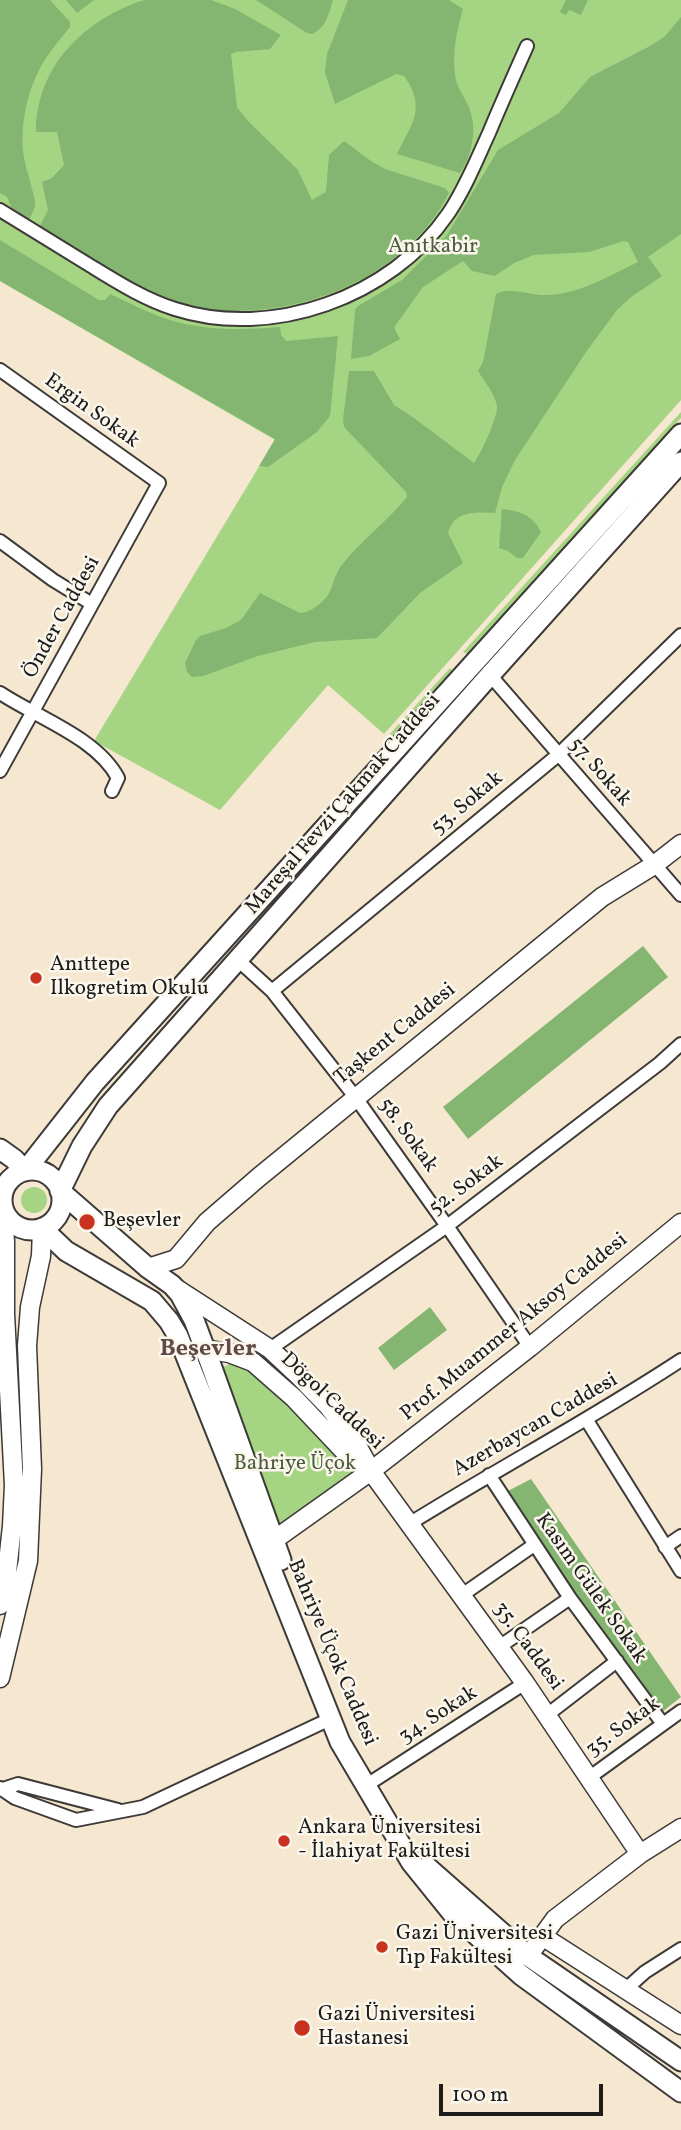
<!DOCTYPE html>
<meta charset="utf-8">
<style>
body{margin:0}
#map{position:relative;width:681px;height:2130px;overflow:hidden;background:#f6e7d0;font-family:Vollkorn,serif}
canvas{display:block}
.scale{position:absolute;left:439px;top:2084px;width:164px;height:32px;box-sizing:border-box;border:4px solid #1c1c1c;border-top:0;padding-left:9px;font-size:21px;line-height:24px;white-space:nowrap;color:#1c1c1c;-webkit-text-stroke:5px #fbf7ec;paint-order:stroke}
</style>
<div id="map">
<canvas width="681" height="2130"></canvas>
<div class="scale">100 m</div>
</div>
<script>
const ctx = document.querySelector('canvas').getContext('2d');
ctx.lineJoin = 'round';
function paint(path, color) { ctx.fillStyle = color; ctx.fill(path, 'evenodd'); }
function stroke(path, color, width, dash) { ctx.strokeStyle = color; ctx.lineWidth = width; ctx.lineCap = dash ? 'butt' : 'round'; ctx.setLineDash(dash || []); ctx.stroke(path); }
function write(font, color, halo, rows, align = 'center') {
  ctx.font = font + ' Vollkorn,serif'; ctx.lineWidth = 5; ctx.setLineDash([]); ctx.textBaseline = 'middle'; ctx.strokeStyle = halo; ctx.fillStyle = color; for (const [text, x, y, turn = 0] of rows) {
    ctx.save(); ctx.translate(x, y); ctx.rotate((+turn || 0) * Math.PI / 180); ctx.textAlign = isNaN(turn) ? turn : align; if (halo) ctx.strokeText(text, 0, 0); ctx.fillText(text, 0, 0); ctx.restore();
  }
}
const green = new Path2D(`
 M0 0H681V400L384 734 328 685 220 810 94 741 275 440 0 281Z
 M681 412V418L467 654 463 652Z
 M450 668 452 670 389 739 387 737Z
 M21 1200a13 13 0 1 1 26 0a13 13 0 1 1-26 0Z
 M234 1362 262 1376 354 1472 277 1528 221 1379 223 1367Z`);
const forest = new Path2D(`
 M0 0H50L70 22V27C62 37 53 47 46 58 28 86 19 124 24 158 27 172 32 187 35 201V207L29 220 12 209 7 197 0 193Z
 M66 0H94L77 13Z
 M144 0H211L235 9 281 35 270 49 236 52 231 54 237 107 247 120 298 170 312 200 326 192 329 155 344 141 371 161 385 169 445 188 449 193C405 281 285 326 192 306 137 293 88 256 41 228L40 226 48 210 42 182 52 178 64 165 57 132H36C36 66 85 19 144 0Z
 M256 0H333C329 14 326 28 312 34L307 33Z
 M348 0H449L463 9C457 30 452 52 455 75 456 86 463 95 468 105 478 126 473 154 460 173L397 154C412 123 427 108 404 76L396 74 335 104 325 72 327 54Z
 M566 0H588L581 15 569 10 566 15 560 12Z
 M681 17V234L648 257 662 276 631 297 617 310 586 352 515 460 502 487 495 513C476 512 454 510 448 533L463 563 420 593 377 638 315 642 258 656 203 676 192 677 187 672 185 663 196 640 200 636 226 628 241 620 260 593 300 613C310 613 326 601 330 591 334 582 335 575 341 566 360 541 387 522 407 497L406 492 344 427 343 419 349 371H374L394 405 414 418 474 463C481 454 498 416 497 406 495 394 484 381 478 371L483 362 496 294C509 286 529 295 545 295 578 295 609 276 638 262L628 242 624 241 589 252 534 255 514 263 495 276 472 271 463 261 423 287 395 326V330L400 339 369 356 351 359 355 310 358 306 402 280 447 235 498 150 559 113 590 77 652 45 665 36Z
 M0 240 99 300H105L110 294C130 303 150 314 170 320 206 331 243 330 280 327L281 335 286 341 338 336 330 416 317 432 268 467 259 466 275 439 0 281Z
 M502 509C520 511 533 515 541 532L523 558H517L508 551 499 548Z
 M643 946 668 977 468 1139 443 1107Z
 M430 1307 447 1330 394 1370 378 1348Z
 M531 1479 681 1697 662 1712 575 1593 506 1492Z`);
const street = new Path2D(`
 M0 210C29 228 57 245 86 263 114 280 143 299 175 309 272 340 391 297 448 214 465 189 476 161 489 133 501 104 514 75 527 46
 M0 370 159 483 0 771
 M0 541 53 580 92 604
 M490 675 681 895
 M0 693C38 718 97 738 118 778L112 791
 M238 960 272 991 356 1098 447 1226 530 1347
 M272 991 558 755 681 635
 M270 1349 447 1226 660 1063 681 1044
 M586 1419 681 1571
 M489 1475 570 1598 663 1724
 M409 1524C499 1468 593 1418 681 1360
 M665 1547 681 1536
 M462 1595 534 1545
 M499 1647 570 1598
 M547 1715 617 1661
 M590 1777 681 1711
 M373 1781 525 1683
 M0 1788 15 1798 76 1820 143 1807 330 1719
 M3 1789 18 1784 118 1810
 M626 1989 645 1972 681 1949`);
const secondary = new Path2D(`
 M148 1268 176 1259 207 1222 259 1177 602 897 654 865 681 844
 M174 1287 270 1349 300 1377 328 1406 353 1438 371 1471 525 1683 640 1854
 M204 1349 229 1353 253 1362 294 1398 345 1452 365 1467
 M274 1540 371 1471 530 1347 681 1223
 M0 1605 7 1572 12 1526 14 1485 5 1314V1241L2 1206
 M0 1678 28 1561 32 1469 27 1346 30 1307 41 1256 42 1228
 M542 1936 681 2025
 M528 1956 555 1919 640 1854 681 1828`);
const primary = new Path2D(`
 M0 1149 14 1159 25 1171
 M2 1200a30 30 0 1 1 60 0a30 30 0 1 1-60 0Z
 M25 1171 95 1082 681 434
 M60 1191 148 1268 172 1285 180 1294 194 1320 211 1365 281 1560
 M60 1191 82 1146 108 1106 490 675 681 462
 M42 1228 66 1251 152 1301 169 1321 178 1336 340 1742 411 1862 453 1914 521 1975 681 2092
 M427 1867 528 1956 681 2061`);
const markers = [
 [36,978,7,"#c8321e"],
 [87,1222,9,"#c8321e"],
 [284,1841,7,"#c8321e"],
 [382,1947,7,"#c8321e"],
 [302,2028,9,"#c8321e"]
];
const parkNames = [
 ["Anıtkabir",433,248],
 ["Bahriye Üçok",295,1465]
];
const streetNames = [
 ["Ergin Sokak",91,412,36],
 ["Önder Caddesi",63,618,-61],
 ["57. Sokak",599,773,49],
 ["53. Sokak",468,804,-40],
 ["Mareşal Fevzi Çakmak Caddesi",344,805,-49],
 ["Taşkent Caddesi",396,1035,-39],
 ["58. Sokak",407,1136,54],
 ["52. Sokak",467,1186,-37],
 ["Prof. Muammer Aksoy Caddesi",515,1328,-39],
 ["Dögol Caddesi",331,1402,43],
 ["Azerbaycan Caddesi",536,1426,-30],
 ["Kasım Gülek Sokak",590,1589,55],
 ["35. Caddesi",527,1647,54],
 ["Bahriye Üçok Caddesi",331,1653,67],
 ["34. Sokak",439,1716,-33],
 ["35. Sokak",624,1728,-36]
];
const poiNames = [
 ["Anıttepe",50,966],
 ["Ilkogretim Okulu",50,990],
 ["Beşevler",103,1222],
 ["Ankara Üniversitesi",298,1829],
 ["- İlahiyat Fakültesi",298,1853],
 ["Gazi Üniversitesi",396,1935],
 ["Tıp Fakültesi",396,1959],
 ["Gazi Üniversitesi",318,2016],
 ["Hastanesi",318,2040]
];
const quarterNames = [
 ["Beşevler",208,1351]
];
paint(green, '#a5d583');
paint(forest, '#84b671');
stroke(street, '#3d3a37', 16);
stroke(secondary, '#3d3a37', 21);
stroke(primary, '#3d3a37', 23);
stroke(street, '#fff', 12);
stroke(secondary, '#fff', 18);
stroke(primary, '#fff', 19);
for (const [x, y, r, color] of markers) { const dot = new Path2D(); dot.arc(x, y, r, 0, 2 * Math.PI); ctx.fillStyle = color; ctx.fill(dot); stroke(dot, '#fbf7ec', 2.5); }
write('21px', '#4c5d40', '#fbf7ec', parkNames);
write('21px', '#1c1c1c', '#fbf7ec', streetNames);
write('21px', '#1c1c1c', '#fbf7ec', poiNames, 'left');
write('bold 24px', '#604a49', '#fbf7ec', quarterNames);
</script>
